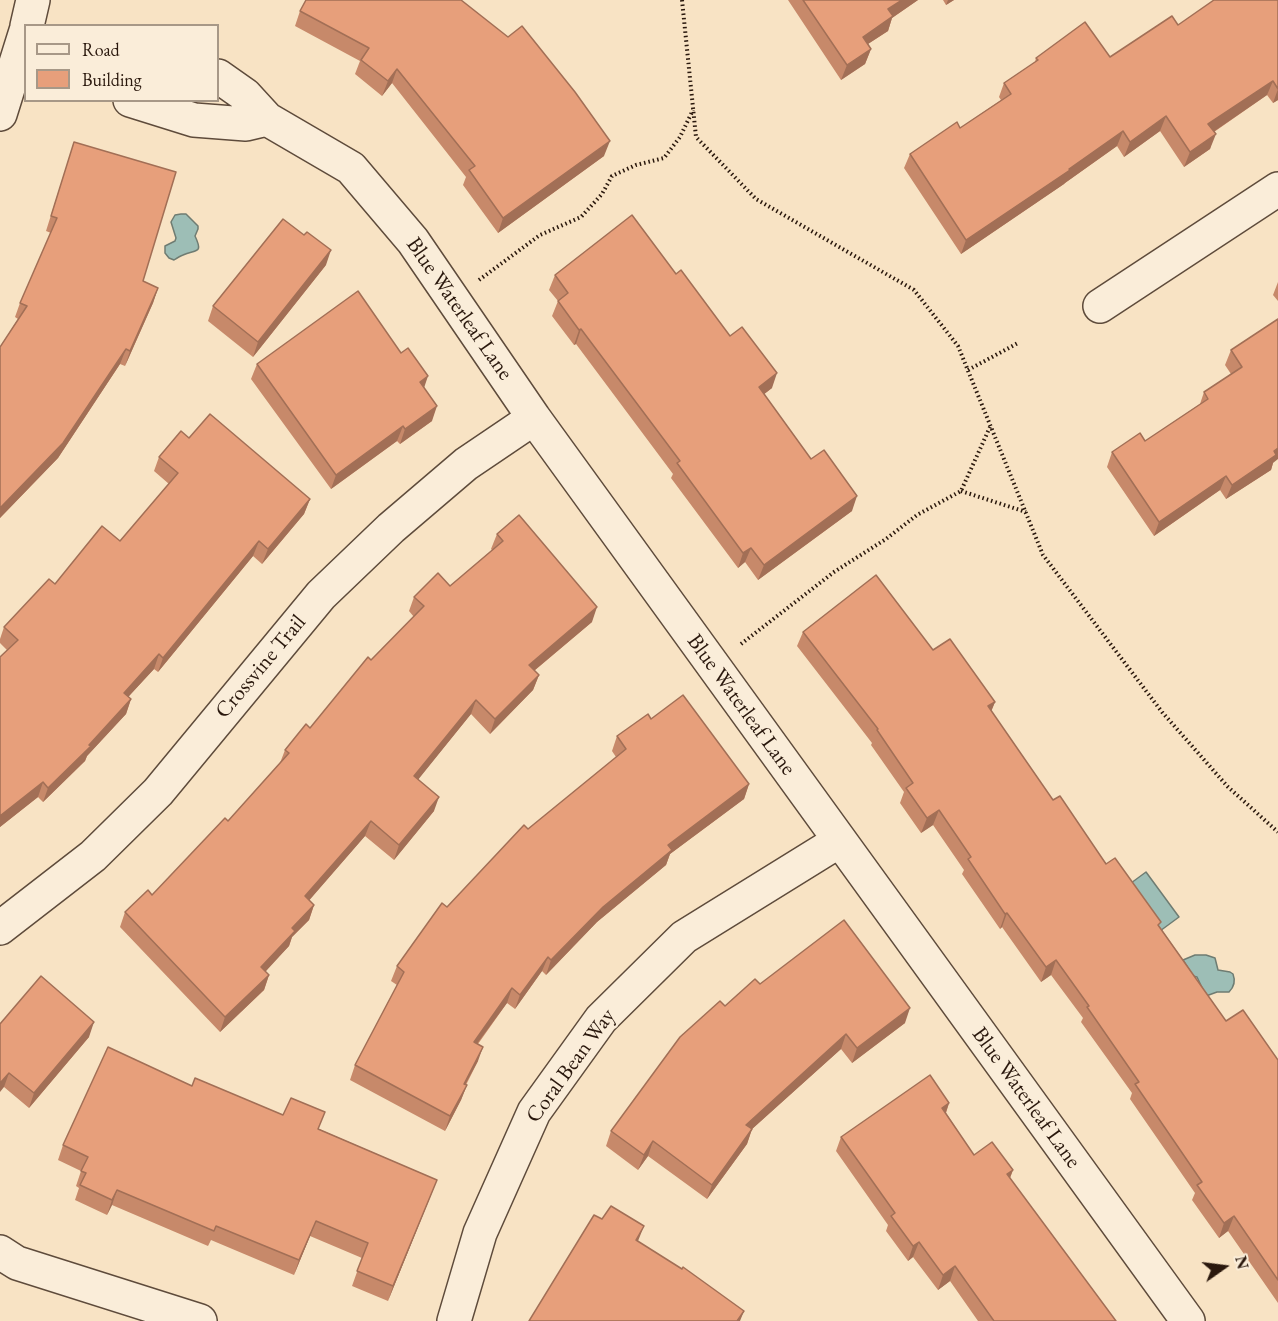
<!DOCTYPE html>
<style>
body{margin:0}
#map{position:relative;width:1278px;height:1321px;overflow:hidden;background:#f8e3c4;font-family:"EB Garamond",serif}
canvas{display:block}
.legend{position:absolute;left:24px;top:24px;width:195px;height:78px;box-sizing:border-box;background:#faedd9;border:2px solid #a79887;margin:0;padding:8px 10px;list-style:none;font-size:18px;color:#2a180d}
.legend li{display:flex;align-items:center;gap:12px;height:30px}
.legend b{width:30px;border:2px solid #a79887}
.north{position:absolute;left:1194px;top:1237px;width:60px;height:60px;-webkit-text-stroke:4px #faedd9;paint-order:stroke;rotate:76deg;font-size:16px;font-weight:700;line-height:24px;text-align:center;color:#2a180d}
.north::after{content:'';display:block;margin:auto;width:21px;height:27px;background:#2a180d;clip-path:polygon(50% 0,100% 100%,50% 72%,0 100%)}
</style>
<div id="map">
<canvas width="1278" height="1321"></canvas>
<ul class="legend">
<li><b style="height:8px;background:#faedd9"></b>Road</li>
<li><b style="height:16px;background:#e79f7b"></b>Building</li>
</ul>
<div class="north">N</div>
</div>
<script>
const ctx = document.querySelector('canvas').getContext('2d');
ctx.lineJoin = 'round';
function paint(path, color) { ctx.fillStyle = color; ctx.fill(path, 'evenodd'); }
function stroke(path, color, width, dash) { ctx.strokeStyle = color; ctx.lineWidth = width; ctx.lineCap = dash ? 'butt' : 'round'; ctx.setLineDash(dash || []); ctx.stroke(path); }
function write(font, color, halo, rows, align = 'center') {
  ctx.font = font + ' "EB Garamond",serif'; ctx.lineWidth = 4.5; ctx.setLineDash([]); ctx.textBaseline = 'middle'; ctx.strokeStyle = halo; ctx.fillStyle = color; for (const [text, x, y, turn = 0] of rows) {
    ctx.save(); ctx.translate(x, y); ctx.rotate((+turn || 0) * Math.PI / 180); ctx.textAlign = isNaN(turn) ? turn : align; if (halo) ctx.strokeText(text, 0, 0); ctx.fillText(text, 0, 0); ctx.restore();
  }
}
const water = new Path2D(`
 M181 214H186L198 226V229L195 236C204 255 195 249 183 255 180 256 177 258 174 260L169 258 165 253V246L175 241 176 238 171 222 175 215Z
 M1146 872 1179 917 1160 931 1127 886Z
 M1195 955H1206L1215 958 1218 970 1230 972 1233 974C1236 982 1234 987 1229 992H1217L1206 996 1197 977 1193 976 1183 960Z`);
const path = new Path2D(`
 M682 0 696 137 756 199 914 290 958 346 1043 555 1162 712 1228 787 1278 832
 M479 280 540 235 581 217 602 194 612 176 636 165 664 158 680 137 693 110
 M968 370 1018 343
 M961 491 1026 512
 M741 644 834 572 886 539 917 515 961 491 990 427`);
const minor = new Path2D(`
 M27 26 33 0
 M218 76 245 95 267 119 351 168 413 241 534 418 1188 1321
 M130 100 194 120 246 124 267 119
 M0 114 26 31
 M1100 306 1278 189
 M0 928 93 856 158 792 321 595 391 528 466 464 534 418
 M0 1252 17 1263 200 1321
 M454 1321 480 1233 534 1112 601 1019 684 937 839 841`);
const wall = new Path2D(`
 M788 0H918L892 18 888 31 868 44 871 49 865 64 841 80Z
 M943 0H954L946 5Z
 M1278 0V100L1273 103 1267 95 1214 132 1210 149 1184 167 1160 131 1124 157 1117 146 1065 183 1064 184 961 254 904 168 910 154 960 128 1001 100 999 97 1004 83 1035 62 1036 58 1110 57 1178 25Z
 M300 11 604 156 498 233 463 185 466 177 392 83 382 96 355 74 360 61 295 26Z
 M74 142 143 281 158 288 153 303 125 366 120 364 58 458 0 518V347L18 319 15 317 20 303 51 233 46 231Z
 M326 265 253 357 208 321 213 306Z
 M676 274 730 336 772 388 764 394 811 459 852 511 758 580 745 562 738 568 671 478 673 474 576 344 574 345 552 316 558 301 549 290 555 275Z
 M1278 282V301L1273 295Z
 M1278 319 1273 463 1271 470 1226 499 1220 490 1154 536 1107 467 1112 452 1145 441 1200 404 1204 392 1231 374 1225 365 1231 350Z
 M257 364 424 387 432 421 400 444 397 441 331 489 251 379Z
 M189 438 310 499 304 514 262 564 253 556 158 672 154 669 128 697 131 699 126 714 87 756 85 761 43 802 38 797 0 827V657L7 650 0 643V639L4 627 55 584 120 541 169 484 154 471 159 457Z
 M497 534 592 622 534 671 539 675 533 690 490 734 471 714 418 779 434 811 394 860 365 836 309 900 314 905 309 920 292 937 289 946 265 971 269 975 264 990 220 1032 120 927 125 912 152 895 228 821 280 763 285 750 310 728 371 660 414 617 409 611 414 597 450 586 492 550 491 549Z
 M803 632 933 650 995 702 991 711 1053 800 1160 927 1226 1021 1278 1060V1303L1228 1231 1219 1238 1192 1200 1195 1193 1130 1099 1132 1093 1081 1022 1083 1018 1051 975 1041 982 1002 927 1000 929 962 874 964 870 933 825 921 833 900 803 904 792 871 745 872 743 797 646Z
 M651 719 749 784 744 799 670 854 666 865 597 922 546 975 542 971 515 1009 507 1003 478 1044V1061L466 1085H467L461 1100 445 1131 350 1080 355 1065 397 985 391 981 397 966 447 907 528 829 616 757 612 751 617 736Z
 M760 984 905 1023 852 1063 841 1049 752 1129 747 1144 707 1199 648 1156 638 1170 606 1146 611 1131 725 1006Z
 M0 1024 89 1037 29 1108 4 1087Z
 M192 1086 283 1115 319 1129 437 1180 388 1301 352 1286 362 1258 310 1236 294 1275 211 1240 208 1246 112 1205 107 1215 75 1200 79 1188 76 1186 81 1171 58 1160 63 1145Z
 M949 1103 946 1113 974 1155 1013 1170 1010 1178 1116 1321H978L950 1281 938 1290 913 1257 908 1261 886 1231 888 1225 836 1151 841 1137Z`);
const shadedWall = new Path2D(`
 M902 0H918L892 18 888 31 857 51 863 37 888 9Z
 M948 0H954L946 5Z
 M871 49 865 64 841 80 847 65Z
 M397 69 392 83 382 96 388 81Z
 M1273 81 1267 95 1203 139 1208 124Z
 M1278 89V100L1273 103Z
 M1166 116 1160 131 1124 157 1130 142Z
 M1123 131 1117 146 1065 183 1064 184 961 254 966 240Z
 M1216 134 1210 149 1184 167 1190 152Z
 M610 141 604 156 498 233 503 218Z
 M331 250 326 265 253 357 258 342Z
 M158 288 153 303 125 366 130 351Z
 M581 329 576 344 574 345 579 330Z
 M126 349 120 364 58 458 0 518V508Z
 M777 373 772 388 754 402 759 387Z
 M428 376 423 391 420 382Z
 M437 406 432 421 400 444 405 429Z
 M403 426 397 441 331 489 336 475Z
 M1278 448V459L1273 463 1271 470 1226 499 1232 485Z
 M1226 476 1220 490 1154 536 1159 522Z
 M857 496 852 511 758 580 764 565Z
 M310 499 304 514 262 564 268 549Z
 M259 541 253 556 158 672 163 658Z
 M751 548 745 562 738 568 743 553Z
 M597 607 592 622 523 680 529 665Z
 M159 654 154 669 118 708 124 693Z
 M539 675 533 690 490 734 495 719Z
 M131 699 126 714 87 756 85 761 43 802 48 788Z
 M476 700 471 714 409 791 414 776Z
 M995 702 989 717 988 706Z
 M43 782 38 797 0 827V816Z
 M749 784 744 799 670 854 666 865 597 922 546 975 551 960 603 907 668 845Z
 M439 797 434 811 394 860 399 845Z
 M939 810 933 825 921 833 927 818Z
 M371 821 365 836 300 911 305 896Z
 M314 905 309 920 292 937 289 946 256 982 261 967 292 928Z
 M1007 913 1002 927 1000 929 1005 914Z
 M548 957 542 971 515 1009 520 995Z
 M1056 960 1051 975 1041 982 1046 967Z
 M269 975 264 990 220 1032 225 1017Z
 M512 988 507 1003 468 1056 474 1042Z
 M910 1008 905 1023 852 1063 857 1048Z
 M94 1022 89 1037 29 1108 34 1093Z
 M846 1034 841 1049 741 1139 746 1125Z
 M483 1047 478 1061 458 1098 464 1084Z
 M9 1073 4 1087 0 1092V1083Z
 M467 1085 461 1100 445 1131 450 1116Z
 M949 1103 944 1118 942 1108Z
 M752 1129 747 1144 707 1199 712 1185Z
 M653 1141 648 1156 638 1170 644 1155Z
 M1013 1170 1007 1185V1174Z
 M437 1180 431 1195 388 1301 393 1286Z
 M117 1190 112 1205 107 1215 112 1200Z
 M1234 1216 1228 1231 1219 1238 1224 1223Z
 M316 1221 310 1236 294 1275 299 1260Z
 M644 1226 638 1241 630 1254 636 1240Z
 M919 1242 913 1257 908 1261 913 1246Z
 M955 1266 950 1281 938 1290 943 1275Z
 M744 1311 740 1321H737Z`);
const building = new Path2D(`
 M306 0H461L508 37 522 26 575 92 610 141 503 218 469 170 475 166 397 69 388 81 361 60 369 48 300 11Z
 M803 0H902L888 9 893 16 863 37 871 49 847 65Z
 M1214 0H1278V89L1273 81 1208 124 1216 134 1190 152 1166 116 1130 142 1123 131 1069 169 1070 170 966 240 910 154 957 122 960 128 1011 94 1004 83 1038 60 1036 58 1085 22 1110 57 1172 16 1178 25Z
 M74 142 176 172 143 281 158 288 130 351 126 349 63 443 0 508V347L27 306 20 303 57 218 51 216Z
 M632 215 676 274 681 270 730 336 742 327 777 373 759 387 811 459 824 450 857 496 764 565 751 548 743 553 677 463 680 461 581 329 579 330 558 301 568 293 555 275Z
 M283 219 304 235 307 232 331 250 258 342 213 306Z
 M358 291 401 353 408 348 428 376 420 382 437 406 405 429 403 426 336 475 257 364Z
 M1278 319V448L1274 451 1276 455 1232 485 1226 476 1159 522 1112 452 1140 433 1145 441 1208 399 1204 392 1242 367 1231 350Z
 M210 414 310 499 268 549 259 541 163 658 159 654 124 693 131 699 89 745 91 746 48 788 43 782 0 816V657L18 640 4 627 49 579 55 584 102 526 120 541 178 473 159 457 181 431 189 438Z
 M519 515 597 607 529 665 539 675 495 719 476 700 414 776 439 797 399 845 371 821 305 896 314 905 292 928 295 931 261 967 269 975 225 1017 125 912 148 890 152 895 225 818 228 821 289 753 285 750 306 724 310 728 368 657 371 660 424 606 414 597 438 573 450 586 503 541 497 534Z
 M876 575 933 650 950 639 995 702 988 706 1053 800 1060 796 1106 864 1115 858 1161 922 1158 925 1226 1021 1243 1010 1278 1060V1280L1234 1216 1224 1223 1197 1185 1202 1182 1135 1084 1139 1082 1087 1007 1089 1006 1056 960 1046 967 1007 913 1005 914 968 859 971 857 939 810 927 818 906 788 913 783 877 730 878 729 803 632Z
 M683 695 749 784 668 845 672 850 603 907 551 960 548 957 520 995 512 988 474 1042 483 1047 464 1084 467 1085 450 1116 355 1065 404 972 397 966 442 903 447 907 524 825 528 829 626 749 617 736 648 714 651 719Z
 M844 920 910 1008 857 1048 846 1034 746 1125 752 1129 712 1185 653 1141 644 1155 611 1131 680 1037 720 1001 725 1006 755 979 760 984Z
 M41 976 94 1022 34 1093 9 1073 0 1083V1024Z
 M108 1047 192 1086 195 1078 283 1115 291 1098 325 1112 318 1129 437 1180 393 1286 357 1271 368 1243 316 1221 299 1260 216 1226 214 1231 117 1190 112 1200 80 1185 86 1173 81 1171 88 1157 63 1145Z
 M930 1075 949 1103 942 1108 974 1155 992 1142 1013 1170 1007 1174 1116 1321H994L955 1266 943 1275 919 1242 913 1246 891 1216 895 1213 841 1137Z
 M611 1206 644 1226 636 1240 682 1269 683 1267 744 1311 737 1321H529L594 1215 602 1219Z`);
const streetNames = [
 ["Blue Waterleaf Lane",459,309,55],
 ["Crossvine Trail",261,667,-50],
 ["Blue Waterleaf Lane",741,705,54],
 ["Coral Bean Way",571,1066,-54],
 ["Blue Waterleaf Lane",1026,1098,54]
];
paint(water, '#9dbeb6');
stroke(water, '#6f7c72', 1.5);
stroke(minor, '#5e4b3b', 36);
stroke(path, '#2a180d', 4, [1.5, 3]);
stroke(minor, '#faedd9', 33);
paint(wall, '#c7896a');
paint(shadedWall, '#a26f56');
paint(building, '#e79f7b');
stroke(building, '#a26f56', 1.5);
write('22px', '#2a180d', '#faedd9', streetNames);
</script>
